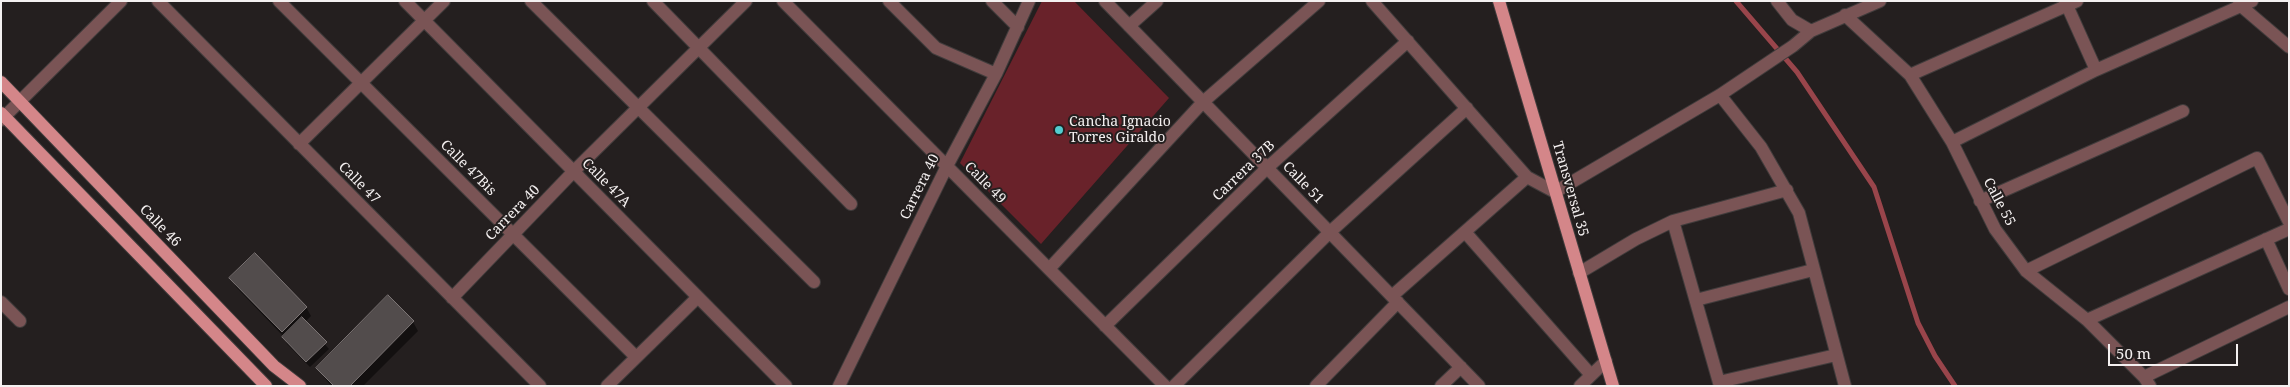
<!DOCTYPE html>
<style>
body{margin:0}
#map{position:relative;width:2290px;height:387px;overflow:hidden;background:#241f1f;font-family:"Noto Serif",serif}
canvas{display:block}
.frame{position:absolute;inset:0;border:2px solid #f4f0f0;pointer-events:none}
.scale{position:absolute;left:2108px;top:344px;width:130px;height:22px;box-sizing:border-box;border:2px solid #f4f0f0;border-top:0;padding-left:6px;font-size:15px;line-height:18px;white-space:nowrap;color:#f4f0f0;-webkit-text-stroke:4px #241f1f;paint-order:stroke}
</style>
<div id="map">
<canvas width="2290" height="387"></canvas>
<div class="frame"></div>
<div class="scale">50 m</div>
</div>
<script>
const ctx = document.querySelector('canvas').getContext('2d');
ctx.lineJoin = 'round';
function paint(path, color) { ctx.fillStyle = color; ctx.fill(path, 'evenodd'); }
function stroke(path, color, width, dash) { ctx.strokeStyle = color; ctx.lineWidth = width; ctx.lineCap = dash ? 'butt' : 'round'; ctx.setLineDash(dash || []); ctx.stroke(path); }
function write(font, color, halo, rows, align = 'center') {
  ctx.font = font + ' "Noto Serif",serif'; ctx.lineWidth = 4; ctx.setLineDash([]); ctx.textBaseline = 'middle'; ctx.strokeStyle = halo; ctx.fillStyle = color; for (const [text, x, y, turn = 0] of rows) {
    ctx.save(); ctx.translate(x, y); ctx.rotate((+turn || 0) * Math.PI / 180); ctx.textAlign = isNaN(turn) ? turn : align; if (halo) ctx.strokeText(text, 0, 0); ctx.fillText(text, 0, 0); ctx.restore();
  }
}
const green = new Path2D(`
 M1042 1H1074L1169 98 1041 244 960 163Z`);
const shadow = new Path2D(`
 M231 278 306 307 311 316 305 322 329 349 310 367 287 344 284 337 236 287Z
 M388 297 413 322 418 331 363 386H331L317 368Z`);
const stream = new Path2D(`
 M1736 1 1797 72 1874 187 1918 323 1935 356 1955 386`);
const building = new Path2D(`
 M255 253 307 307 282 332 229 278Z
 M388 295 414 321 350 386H334L316 368Z
 M302 317 327 342 306 362 282 337Z`);
const minor = new Path2D(`
 M158 1 540 386
 M279 1 636 357
 M405 1 786 386
 M531 1 814 282
 M653 1 851 204
 M783 1 1165 386
 M889 1 936 48 996 74
 M992 1 1018 27
 M1105 1 1479 386
 M1372 1 1527 177 1555 192 1720 95 1793 46 1811 31 1880 1
 M1777 1 1792 20 1811 31
 M2065 1 2096 70
 M2239 1 2241 6 2289 47
 M1845 15 1910 75 1952 142 1995 229 2026 271 2087 320 2144 377 2150 386
 M1129 26 1157 1
 M1910 75 2077 1
 M1720 95 1761 147 1799 213 1845 386
 M1 120 121 1
 M1952 142 2096 70 2252 1
 M299 144 444 1
 M1980 201 2183 111
 M1673 221 1720 386
 M1465 232 1591 375
 M2266 239 2289 289
 M1049 269 1203 102 1319 1
 M2026 271 2257 158 2289 222
 M1579 273 1636 239 1673 221 1787 190
 M1392 296 1527 177
 M452 298 574 171 746 1
 M1696 300 1813 270
 M1 302 20 321
 M2087 320 2289 229
 M1105 326 1267 168 1408 41
 M2144 377 2289 307
 M1719 382 1836 355
 M607 386 698 297
 M839 386 947 166 996 74 1029 1
 M1174 386 1330 232 1467 108
 M1316 386 1398 302
 M1441 386 1461 367
 M1580 386 1606 361`);
const major = new Path2D(`
 M1499 1 1613 386
 M1 82 274 366 300 386
 M1 113 266 386`);
const markers = [
 [1059,130,5,"#52cdd0"]
];
const poiNames = [
 ["Cancha Ignacio",1069,122],
 ["Torres Giraldo",1069,138]
];
const streetNames = [
 ["Calle 47Bis",468,168,45],
 ["Carrera 37B",1244,171,-44],
 ["Calle 47",359,183,45],
 ["Calle 47A",606,183,45],
 ["Calle 49",985,183,45],
 ["Calle 51",1303,183,46],
 ["Carrera 40",920,187,-64],
 ["Transversal 35",1570,189,74],
 ["Calle 55",1999,202,62],
 ["Carrera 40",513,213,-46],
 ["Calle 46",160,226,46]
];
paint(green, '#69222a');
paint(shadow, '#0007');
stroke(stream, '#99454b', 5);
paint(building, '#524c4c');
stroke(building, '#7c7575', 1);
stroke(minor, '#413c3c', 14);
stroke(major, '#413c3c', 14);
stroke(minor, '#7a5455', 12);
stroke(major, '#d48689', 12);
for (const [x, y, r, color] of markers) { const dot = new Path2D(); dot.arc(x, y, r, 0, 2 * Math.PI); ctx.fillStyle = color; ctx.fill(dot); stroke(dot, '#241f1f', 2); }
write('14px', '#f4f0f0', '#241f1f', poiNames, 'left');
write('14px', '#f4f0f0', '#241f1f', streetNames);
</script>
